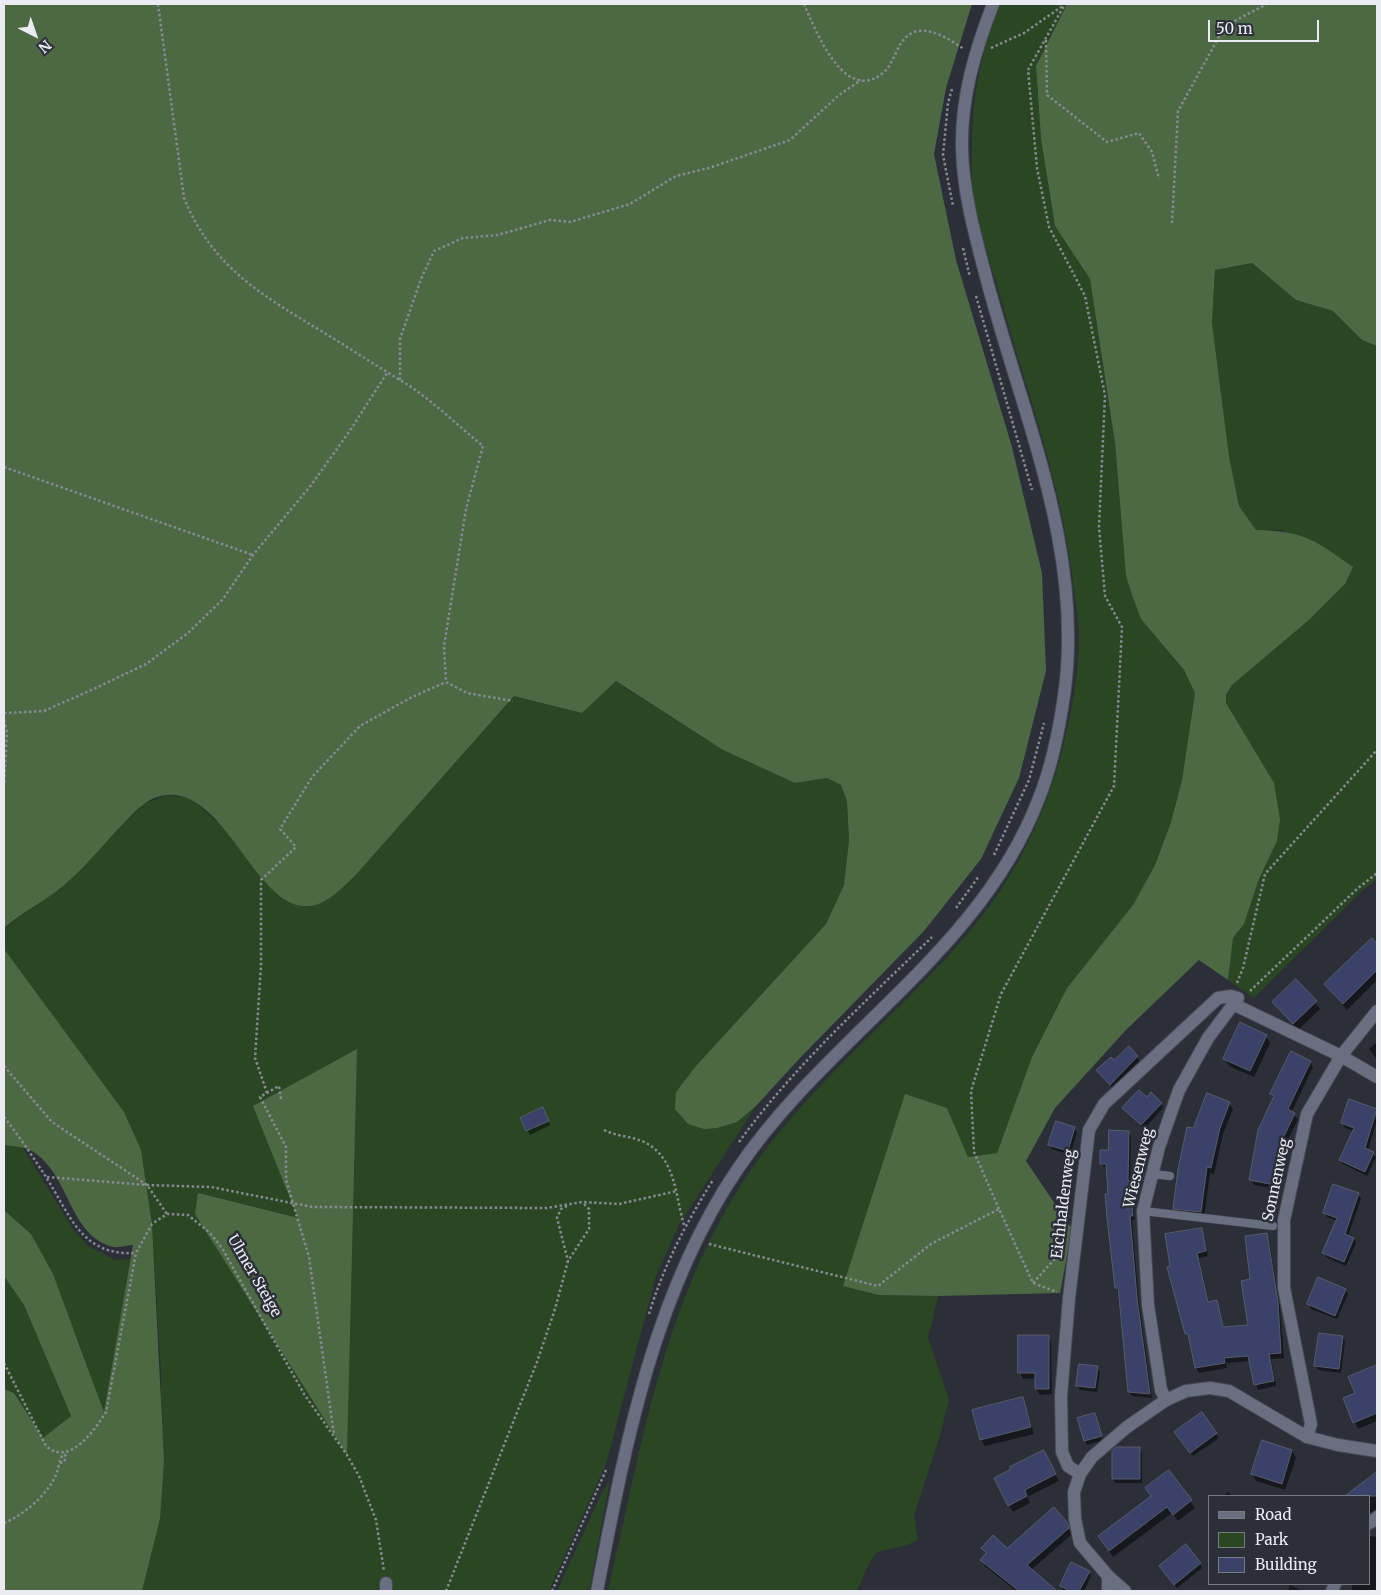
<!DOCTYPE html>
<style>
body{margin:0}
#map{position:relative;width:1381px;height:1595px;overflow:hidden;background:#2c2e38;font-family:Merriweather,serif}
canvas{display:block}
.frame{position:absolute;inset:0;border:5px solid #ebecf3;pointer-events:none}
.legend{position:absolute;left:1208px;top:1495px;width:162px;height:90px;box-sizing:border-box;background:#2c2e38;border:1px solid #787a83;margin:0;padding:6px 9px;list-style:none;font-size:15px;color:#ebecf3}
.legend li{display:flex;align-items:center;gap:10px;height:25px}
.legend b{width:25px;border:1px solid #787a83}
.north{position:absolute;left:10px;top:10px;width:50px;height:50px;-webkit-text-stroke:4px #2c2e38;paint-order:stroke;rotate:139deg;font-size:14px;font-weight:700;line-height:20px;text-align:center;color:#ebecf3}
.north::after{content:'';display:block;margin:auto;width:18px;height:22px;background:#ebecf3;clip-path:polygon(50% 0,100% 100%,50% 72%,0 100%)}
.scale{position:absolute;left:1208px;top:20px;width:111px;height:22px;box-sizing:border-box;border:2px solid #ebecf3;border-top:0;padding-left:6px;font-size:15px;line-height:18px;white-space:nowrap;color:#ebecf3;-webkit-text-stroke:4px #2c2e38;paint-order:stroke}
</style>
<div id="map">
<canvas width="1381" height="1595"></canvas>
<div class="frame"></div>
<ul class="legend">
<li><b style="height:6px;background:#696e81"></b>Road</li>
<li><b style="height:14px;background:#2a4623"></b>Park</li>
<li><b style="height:14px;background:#3b426a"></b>Building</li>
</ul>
<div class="north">N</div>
<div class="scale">50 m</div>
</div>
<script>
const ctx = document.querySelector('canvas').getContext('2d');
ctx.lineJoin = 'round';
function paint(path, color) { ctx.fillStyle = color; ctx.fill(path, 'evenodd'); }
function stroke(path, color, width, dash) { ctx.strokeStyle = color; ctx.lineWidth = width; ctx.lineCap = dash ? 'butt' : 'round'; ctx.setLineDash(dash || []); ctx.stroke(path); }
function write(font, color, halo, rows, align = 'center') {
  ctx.font = font + ' Merriweather,serif'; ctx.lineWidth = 5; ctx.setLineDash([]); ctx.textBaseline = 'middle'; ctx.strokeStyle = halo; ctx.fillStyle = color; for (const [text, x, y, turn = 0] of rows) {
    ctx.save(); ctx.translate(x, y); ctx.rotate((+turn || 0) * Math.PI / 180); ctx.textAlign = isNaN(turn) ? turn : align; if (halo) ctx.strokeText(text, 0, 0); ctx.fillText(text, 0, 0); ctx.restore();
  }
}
const green = new Path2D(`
 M999 4H1067L1036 66 1041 139 1055 226 1090 279 1115 443 1126 576 1133 598 1141 619 1184 670 1195 693 1182 780 1171 822 1155 865 1133 905 1067 988 1032 1057 997 1153 968 1157 947 1108 879 1295 938 1296 928 1338 949 1400 941 1432 914 1516 918 1539 908 1545 877 1552 870 1562 857 1591H608C643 1441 664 1294 755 1164 821 1071 916 1002 985 912 1022 864 1048 806 1063 747 1071 713 1078 678 1079 643 1080 626 1076 608 1074 591 1064 492 1029 398 1002 303 991 264 977 224 972 184 971 172 972 160 972 149 972 92 981 57 999 4Z
 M1252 263 1296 300 1333 311 1362 340 1377 346V879L1362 891 1254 998 1228 980 1233 938 1244 924 1259 879 1277 841 1226 703C1226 682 1254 665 1268 652L1283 530H1256L1239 506 1229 456 1212 323 1215 270Z
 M615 681 723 750 795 783 827 778 841 785 847 801 849 840 844 885 826 924 695 1067 676 1092 737 1122 756 1106 679 1225 656 1276 606 1464 549 1591H142L160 1519 161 1374 152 1224 141 1150 4 949V928L63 886 143 804 166 795 191 798 216 821 354 877 515 695 582 713Z
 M4 1145 23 1148 73 1229 88 1246 115 1260 131 1259 104 1413 78 1340 31 1234 4 1210Z
 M4 1276 24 1305 71 1416 43 1439 14 1393 4 1389Z
 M610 1480 589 1591H557L602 1492Z`);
const forest = new Path2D(`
 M4 4H972L946 88 934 154 956 260 1012 447 1042 573 1046 671 1019 778 981 859 924 931 799 1059 756 1106 737 1122 717 1128 704 1129 688 1124 675 1109 676 1092 695 1067 826 924 844 885 849 840 847 801 841 785 827 778 795 783 723 750 616 681 582 713 514 696 354 877C341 888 328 904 310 906 257 913 227 790 167 795 150 796 137 809 126 821 105 842 86 867 63 886 44 902 22 912 4 928Z
 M1067 4H1377V346L1362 340 1333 311 1296 300 1252 263 1215 270 1212 323 1229 456 1239 506 1256 530C1304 531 1315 540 1353 567L1345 584 1310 619 1232 685 1226 695V703L1274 783 1280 819 1277 841 1259 879 1244 924 1233 938 1228 980 1199 960 1126 1030 1055 1108 1026 1161 1072 1229 1060 1293 938 1296 879 1295 843 1286 905 1094 947 1108 968 1157 997 1153 1032 1057 1067 988 1133 905 1155 865 1171 822 1182 780 1195 693 1184 670 1141 619 1133 598 1126 576 1115 443 1090 279 1055 226 1041 139 1036 66Z
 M4 949 124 1112 141 1150 152 1224 164 1461 160 1519 142 1591H5L4 1589V1389L14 1393 43 1438 71 1416 24 1305 4 1276V1210L31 1234 53 1274 104 1412 133 1245C128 1245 120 1248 114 1247 68 1237 70 1171 30 1150 23 1147 12 1146 4 1145Z
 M357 1049 347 1455 195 1214 198 1193 298 1218 253 1106Z`);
const shadow = new Path2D(`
 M1372 940 1377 946V980L1347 1010 1325 984Z
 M1296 981 1320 1009 1298 1030 1274 1002Z
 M1266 1036 1270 1043 1254 1077 1229 1066 1225 1059Z
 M1377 1042V1060L1369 1049Z
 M1137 1056 1139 1061 1113 1088 1100 1074 1114 1062Z
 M1310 1062 1313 1067 1291 1113 1298 1119 1282 1152 1284 1156 1277 1189 1254 1185 1251 1179 1274 1099 1272 1094Z
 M1147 1099 1161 1103 1163 1108 1146 1127H1142L1124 1108Z
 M1229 1103 1233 1109 1223 1134 1214 1174 1210 1173 1204 1218 1178 1215 1174 1208 1194 1130Z
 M1377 1110V1120L1368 1150 1376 1157 1367 1176 1343 1164 1340 1160 1354 1131 1345 1128 1343 1123Z
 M545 1113 550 1125 530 1135 521 1118Z
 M1074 1128 1077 1133 1070 1155 1052 1149 1050 1145Z
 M1128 1132 1131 1136 1130 1183 1135 1220H1132L1139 1303 1152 1398 1132 1396 1129 1392 1106 1195H1110L1107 1168 1104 1167 1101 1163Z
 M1358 1194 1361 1199 1348 1236 1354 1239 1356 1243 1346 1266 1326 1257 1324 1253 1337 1221 1327 1217 1324 1213Z
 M1201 1229 1208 1256 1199 1258 1209 1303 1216 1301 1224 1328 1249 1326 1252 1280 1266 1235 1269 1240 1280 1308 1284 1358 1271 1359 1276 1386 1258 1390 1250 1361 1226 1363 1227 1368 1199 1373 1196 1368 1171 1267Z
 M1345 1290 1348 1294 1337 1319 1311 1309 1309 1304Z
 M1048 1336 1051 1342 1052 1394 1040 1395 1036 1389V1378L1023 1379 1020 1373Z
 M1343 1337 1345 1342 1341 1373 1318 1370 1316 1366Z
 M1377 1366V1421L1358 1429 1355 1422 1356 1394 1350 1377Z
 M1097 1368 1100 1372 1097 1392 1080 1390 1078 1386Z
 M1023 1398 1034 1434 985 1446 981 1440Z
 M1201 1413 1219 1438 1193 1456 1178 1436Z
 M1094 1414 1103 1440 1087 1445 1085 1440Z
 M1139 1448 1142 1453V1483H1115L1113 1479Z
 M1292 1451 1296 1458 1285 1490 1256 1481 1252 1474Z
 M1047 1458 1059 1481 1027 1497 1030 1503 1013 1512 1009 1505Z
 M1169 1472 1195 1508 1178 1521 1172 1513 1113 1557 1099 1537 1152 1497Z
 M1377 1474V1512L1370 1518V1496H1347Z
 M1229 1492 1231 1496H1222Z
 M1066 1522 1071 1535 1031 1570 1052 1591H1016L985 1566 981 1560 986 1555 982 1548 1007 1549Z
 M1370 1536 1377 1537 1376 1591H1351L1353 1584H1370Z
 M1200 1563 1202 1568 1177 1588 1163 1570Z
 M1089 1572 1091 1576 1084 1591H1064L1061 1586Z
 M1290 1585 1303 1591H1288Z`);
const building = new Path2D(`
 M1372 938 1377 944V970L1343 1004 1324 984Z
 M1296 979 1317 1001 1293 1024 1272 1002Z
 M1240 1022 1267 1035 1250 1071 1223 1059Z
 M1129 1046 1138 1056 1110 1085 1096 1070 1111 1057 1114 1060Z
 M1291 1051 1311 1061 1288 1109 1295 1113 1278 1149H1282L1275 1185 1249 1180 1258 1130 1274 1096 1270 1094Z
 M1139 1090 1147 1097 1151 1092 1162 1103 1141 1125 1122 1108Z
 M1207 1093 1230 1102 1220 1128 1211 1168 1207 1167 1201 1212 1173 1209 1178 1169 1187 1127 1193 1128Z
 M1349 1099 1377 1109 1365 1148 1374 1152 1365 1172 1339 1160 1354 1128 1341 1123Z
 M543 1107 549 1121 526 1131 520 1118Z
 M1056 1121 1075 1127 1068 1151 1048 1145Z
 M1109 1130 1129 1131 1128 1181H1130L1133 1216H1130L1137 1298 1150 1394 1128 1392 1118 1288H1115L1107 1218 1105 1194H1108L1106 1164H1100V1150H1108Z
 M1333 1184 1359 1193 1345 1234 1354 1238 1344 1262 1322 1253 1337 1218 1323 1213Z
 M1202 1228 1206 1251 1197 1253 1208 1302 1217 1300 1223 1327 1248 1325 1241 1281 1250 1279 1245 1236 1267 1233 1278 1302 1281 1353 1269 1354 1274 1381 1254 1385 1248 1356 1224 1358 1225 1363 1195 1368 1188 1334H1185L1167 1267 1170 1266 1165 1234Z
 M1318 1277 1346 1289 1335 1316 1307 1304Z
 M1319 1333 1343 1336 1339 1369 1314 1366Z
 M1018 1335H1049V1389H1035V1373H1018Z
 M1079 1364 1098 1366 1095 1388 1076 1386Z
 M1377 1365V1413L1353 1423 1343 1398 1355 1393 1348 1377Z
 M1023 1397 1031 1427 980 1440 972 1410Z
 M1202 1412 1217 1433 1190 1453 1174 1432Z
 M1095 1413 1102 1436 1084 1441 1077 1418Z
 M1262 1440 1292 1450 1282 1484 1251 1474Z
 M1116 1447H1140V1479H1112V1451Z
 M1044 1450 1056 1474 1025 1490 1027 1496 1008 1506 994 1478 1011 1469 1010 1467Z
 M1169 1470 1192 1500 1173 1515 1167 1507 1109 1551 1098 1536 1151 1496 1145 1488Z
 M1377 1472V1496H1345Z
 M1054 1507 1067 1522 1069 1528 1027 1565 1057 1591H1019L980 1560 986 1553 981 1548 993 1535 1007 1548Z
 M1186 1544 1201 1563 1174 1585 1159 1566Z
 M1071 1562 1090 1571 1079 1591H1070L1060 1586Z`);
const path = new Path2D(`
 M158 4 184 198C213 269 264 296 326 334 351 349 375 365 400 380 430 398 456 424 483 446L466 509 444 646 446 682 467 693 513 701
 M804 4C815 29 844 105 883 73 896 62 896 41 912 33 929 25 950 40 964 49
 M1046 40 1047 95 1107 142 1139 133 1152 152 1159 179
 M991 48 1024 33 1064 5
 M952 89 948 103 943 155 953 206
 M1172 223 1178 111 1225 26 1267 4
 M963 248 970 277
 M976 296 1032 490
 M400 380V339L421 279 434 251 463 238 498 235 550 220 570 222 630 204 676 176 709 168 790 140 839 95 861 80
 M4 467 253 555
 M4 713 44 711 98 687 146 664 188 633 223 599 253 555 312 484 351 429 387 373
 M4 720 7 732 4 786
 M994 855 1029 780 1044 723
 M956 908 979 876
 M1237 983 1243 968 1265 874 1377 750
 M1250 991 1357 889 1377 873
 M4 1066 52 1122 147 1185 167 1214
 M267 1093 255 1058 261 966V880L296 847 280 829 312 777 360 726 410 698 446 682
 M281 1099 279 1086 260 1097 286 1147V1180L309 1257 334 1435
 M4 1117C19 1136 33 1157 46 1177 71 1216 81 1256 136 1253
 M604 1130C616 1136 629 1136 642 1141 676 1156 675 1195 684 1225
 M739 1142C794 1066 865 1002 932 937
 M47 1177 147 1185 211 1187 312 1207 547 1208 582 1202 619 1204 677 1191
 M567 1206 561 1209 557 1218 568 1261
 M999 1209 974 1152 971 1091 1001 994 1114 786 1122 627 1105 596 1099 527 1105 395 1085 296 1049 227 1037 168 1028 70 1065 4
 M709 1244 878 1286 931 1244 999 1209 1033 1283 1057 1292
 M1033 1283 1061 1252
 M649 1314C664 1265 686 1223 713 1180
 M4 1363 46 1446C69 1467 94 1431 106 1412L136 1253 152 1224 167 1214 188 1215 210 1233 222 1248 304 1394 347 1455 359 1476 376 1520 384 1571
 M60 1463 64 1462 66 1457 64 1453
 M4 1523C24 1515 47 1495 56 1475 59 1468 59 1459 64 1453
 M446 1591 537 1362 555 1309 568 1261 589 1229V1209L583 1203
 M552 1591 607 1468`);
const service = new Path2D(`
 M1152 1174 1170 1176
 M1143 1211 1273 1226`);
const minor = new Path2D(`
 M1233 1004 1341 1056 1377 1077
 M1307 1437 1311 1424 1284 1288V1220L1307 1114 1341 1056 1377 1011
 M1080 1474 1068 1466 1062 1452 1061 1396 1069 1298 1089 1130 1104 1104 1218 998 1231 996 1238 998 1208 1038 1179 1090 1159 1147 1143 1211 1148 1305 1161 1390 1166 1400
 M1370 1523 1377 1517
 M1108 1576 1125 1591
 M386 1583V1591
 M1332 1591 1335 1584`);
const tertiary = new Path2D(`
 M597 1591C625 1447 653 1294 737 1170 826 1037 981 952 1039 798 1052 766 1059 730 1064 696 1085 551 1022 415 986 277 975 235 963 193 962 148 961 97 975 51 993 4
 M1108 1591V1576L1080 1543 1075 1519 1074 1492 1080 1474 1092 1457 1127 1427 1166 1400 1186 1391 1210 1388 1229 1391 1307 1437 1338 1445 1377 1451`);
const streetNames = [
 ["Wiesenweg",1139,1168,-76],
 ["Sonnenweg",1277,1180,-78],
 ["Eichhaldenweg",1064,1204,-83],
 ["Ulmer Steige",254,1276,60]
];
paint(green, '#2a4623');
paint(forest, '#4c6944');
paint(shadow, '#0007');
paint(building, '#3b426a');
stroke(building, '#585b67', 1);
stroke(service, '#474952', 9);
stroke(minor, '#474952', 14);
stroke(tertiary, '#474952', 14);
stroke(path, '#888a92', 2.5, [2.5, 2.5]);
stroke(service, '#696e81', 8);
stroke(minor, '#696e81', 12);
stroke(tertiary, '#696e81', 12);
write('15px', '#ebecf3', '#2c2e38', streetNames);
</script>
